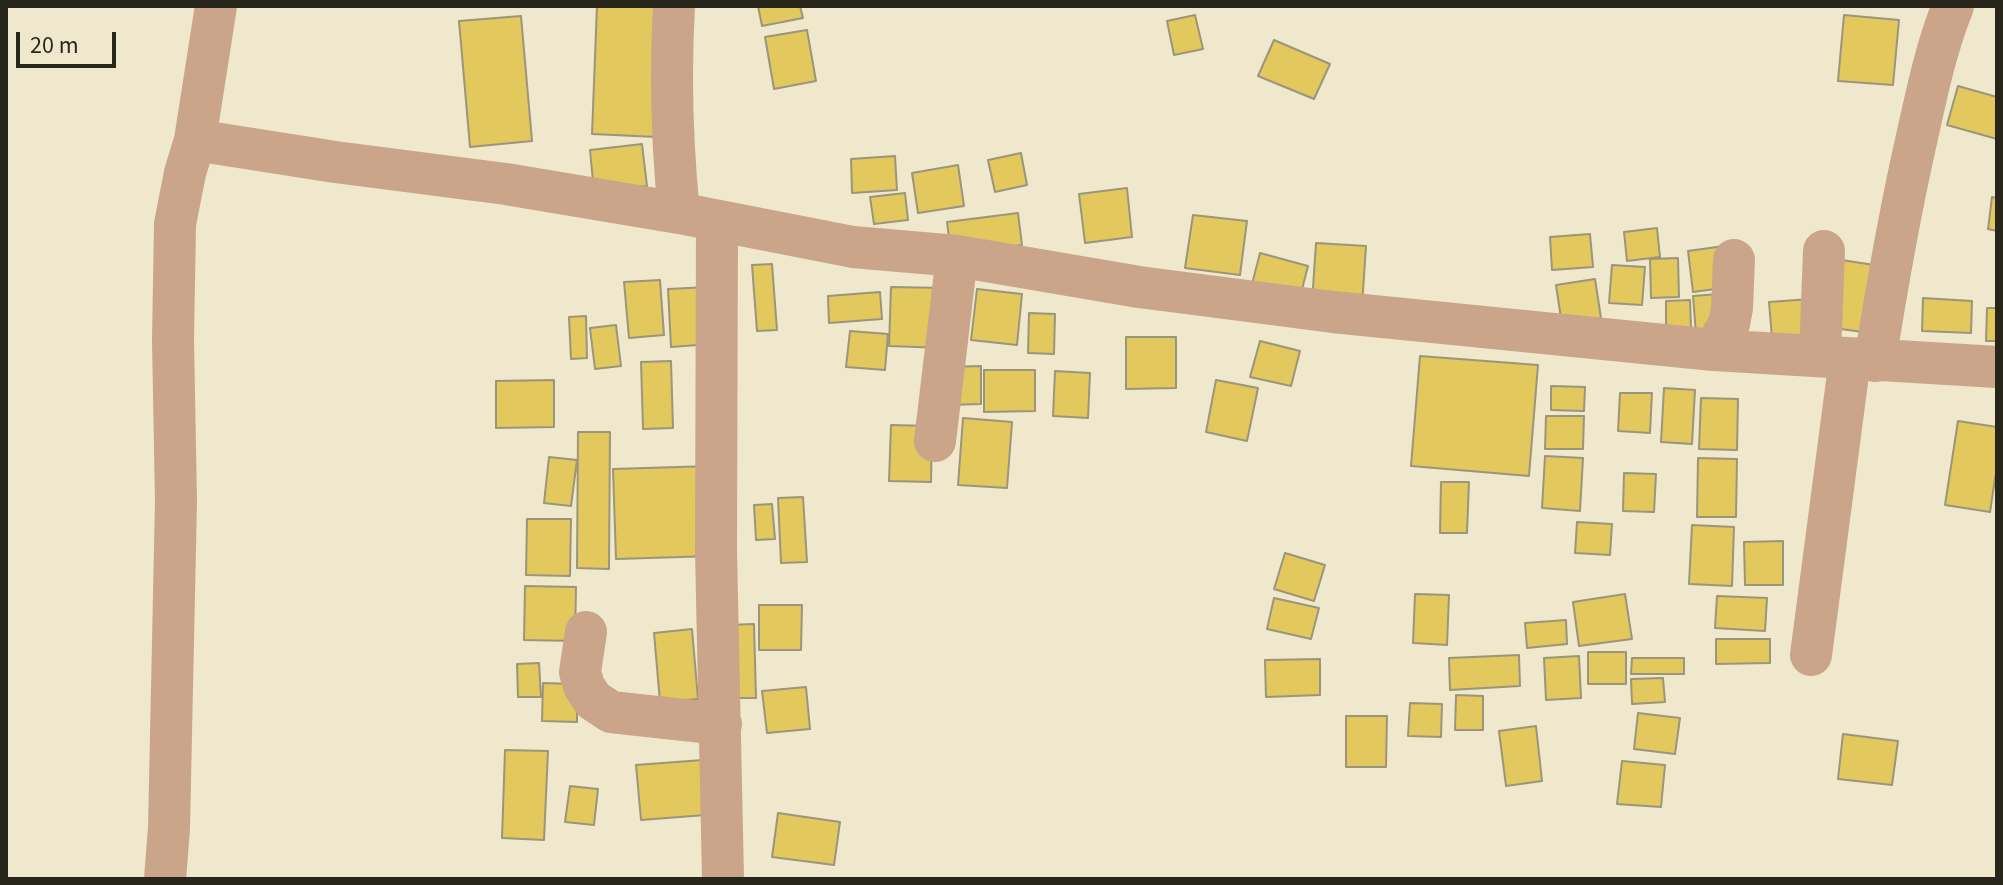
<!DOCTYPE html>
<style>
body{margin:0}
#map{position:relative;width:2003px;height:885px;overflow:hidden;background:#efe8cd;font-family:"Source Sans 3",sans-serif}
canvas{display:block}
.frame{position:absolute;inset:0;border:8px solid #28251b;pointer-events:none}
.scale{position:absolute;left:16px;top:32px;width:100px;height:36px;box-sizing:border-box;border:4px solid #28251b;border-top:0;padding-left:10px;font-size:24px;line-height:28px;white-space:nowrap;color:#28251b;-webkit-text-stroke:6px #efe8cd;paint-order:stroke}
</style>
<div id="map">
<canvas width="2003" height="885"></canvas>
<div class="frame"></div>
<div class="scale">20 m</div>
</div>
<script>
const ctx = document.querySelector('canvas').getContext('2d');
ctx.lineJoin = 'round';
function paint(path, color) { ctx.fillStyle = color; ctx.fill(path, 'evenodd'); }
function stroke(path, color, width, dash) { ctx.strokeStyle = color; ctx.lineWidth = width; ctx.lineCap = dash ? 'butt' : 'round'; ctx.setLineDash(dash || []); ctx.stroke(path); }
const building = new Path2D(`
 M597 6H663L657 137 592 134Z
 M758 6H800L803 18 762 26Z
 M1195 15 1203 49 1174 55 1167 21Z
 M1844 15 1899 20 1893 85 1838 81Z
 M521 16 532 141 470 147 459 21Z
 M807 30 816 81 774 89 765 37Z
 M1274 40 1330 64 1314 99 1258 76Z
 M1958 86 1997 97V139L1947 125Z
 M642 144 647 186 594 192 590 150Z
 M1021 153 1027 185 995 192 988 160Z
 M895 156 897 190 852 193 851 159Z
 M958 165 964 206 918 213 912 173Z
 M1127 188 1132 237 1085 243 1079 194Z
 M905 193 908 220 874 224 870 197Z
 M1992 197 1997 198V231L1988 229Z
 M1018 213 1022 245 951 254 947 222Z
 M1193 215 1247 221 1240 275 1185 268Z
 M1657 228 1660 257 1627 261 1624 232Z
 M1590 234 1593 267 1552 270 1550 237Z
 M1316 243 1366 246 1362 306 1312 303Z
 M1724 246 1730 287 1693 292 1688 251Z
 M1260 253 1308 266 1299 301 1251 288Z
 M1678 258 1679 297 1651 298 1650 259Z
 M1835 259 1881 266 1871 333 1825 327Z
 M772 264 777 330 757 331 752 265Z
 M1612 265 1645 267 1642 305 1609 303Z
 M1595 279 1601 318 1562 325 1556 285Z
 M660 280 664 335 629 338 624 282Z
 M708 287 711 344 671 347 668 289Z
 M891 287 946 288 944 348 889 346Z
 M977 289 1022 294 1017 345 971 340Z
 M880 292 882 319 829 323 828 296Z
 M1718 294 1721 332 1696 334 1693 296Z
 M1923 298 1972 301 1971 333 1922 331Z
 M1810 299 1813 334 1772 338 1769 302Z
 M1690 300 1691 328 1666 329V301Z
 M1987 308H1997V341H1986Z
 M1029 313 1055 314 1054 354 1028 353Z
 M586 316 587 358 571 359 569 317Z
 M616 325 621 366 595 369 590 328Z
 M850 331 888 334 885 370 846 367Z
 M1126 337H1176V388L1126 389Z
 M1260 341 1300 351 1291 386 1250 377Z
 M1420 356 1538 365 1529 476 1411 466Z
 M671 361 673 428 643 429 641 362Z
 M981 366V404L948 405 947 367Z
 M984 370H1035V411L984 412Z
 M1055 371 1090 373 1088 418 1053 416Z
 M554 380V427L496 428V381Z
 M1216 380 1258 388 1247 441 1206 432Z
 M1551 386 1585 387 1584 411 1551 410Z
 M1664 388 1695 390 1692 444 1661 442Z
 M1620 393H1652L1650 433 1618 431Z
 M1701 398 1738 399 1737 450 1699 449Z
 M1546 416H1584L1583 449H1545Z
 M963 418 1012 422 1007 488 958 485Z
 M1958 421 1997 427V466L1990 512 1945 505Z
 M891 425 932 426 931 482 889 481Z
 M578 432H610L609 569 577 568Z
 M1545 456 1583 458 1580 511 1542 508Z
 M549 457 577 460 571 506 544 503Z
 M1698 458 1737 459 1736 517H1697Z
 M711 466 714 556 616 559 613 469Z
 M1624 473 1656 474 1654 512 1623 511Z
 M1441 482H1469L1467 533H1440Z
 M803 497 807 562 781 563 778 498Z
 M772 504 775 539 756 540 754 505Z
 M527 519H571L570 576 526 575Z
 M1577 522 1612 524 1610 555 1575 553Z
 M1692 525 1734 527 1732 586 1689 584Z
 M1783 541V585H1745L1744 542Z
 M1285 553 1325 565 1314 601 1274 589Z
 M525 586 576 587 575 641 524 640Z
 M1415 594 1449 595 1447 645 1413 643Z
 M1625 594 1632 639 1579 646 1573 602Z
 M1717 596 1767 598 1765 631 1715 628Z
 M1274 598 1319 608 1311 639 1267 629Z
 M759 605H802L801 650H759Z
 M1566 620 1567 644 1527 648 1525 623Z
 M754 624 756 698H727L726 625Z
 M692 629 698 699 660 702 654 633Z
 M1716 639H1770V663L1716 664Z
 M1588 652H1626V684H1588Z
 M1519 655 1520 686 1450 690 1449 658Z
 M1579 656 1581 698 1546 700 1544 658Z
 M1632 658H1684V674H1631Z
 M1320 659V695L1266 697 1265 660Z
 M539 663 541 697H518L517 664Z
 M1663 678 1665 702 1632 704 1631 679Z
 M543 683 577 684V722L542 721Z
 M806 687 810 729 767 733 762 691Z
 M1456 695 1483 696V730H1455Z
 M1410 703 1442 704 1441 737 1408 736Z
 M1638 713 1680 718 1675 754 1634 749Z
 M1346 716H1387L1386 767H1346Z
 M1536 726 1542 781 1506 786 1499 731Z
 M1843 734 1898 741 1892 785 1838 779Z
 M505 750 548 751 544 840 502 838Z
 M703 760 706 815 641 820 636 765Z
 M1622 761 1665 765 1661 807 1617 804Z
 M570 786 598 789 594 825 565 822Z
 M778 813 840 822 834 865 772 857Z`);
const minor = new Path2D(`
 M674 6C670 76 672 144 679 213
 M195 140 335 162 506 184 679 213 853 247 957 256 1139 287 1333 312 1714 350 1997 367
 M717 222 716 550 723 879
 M1714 350 1729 324 1732 308 1734 260
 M1820 355 1824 251
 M1875 361C1887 286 1900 211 1917 137 1927 92 1936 48 1953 6
 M935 441 957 256
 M586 632 580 672 584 686 593 700 611 712 721 724
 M1811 655 1850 359
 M165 879 169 828 176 501 173 340 175 224 185 173 195 140 216 6`);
paint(building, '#e3c85e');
stroke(building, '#9b957b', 2);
stroke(minor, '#caa58a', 42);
</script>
